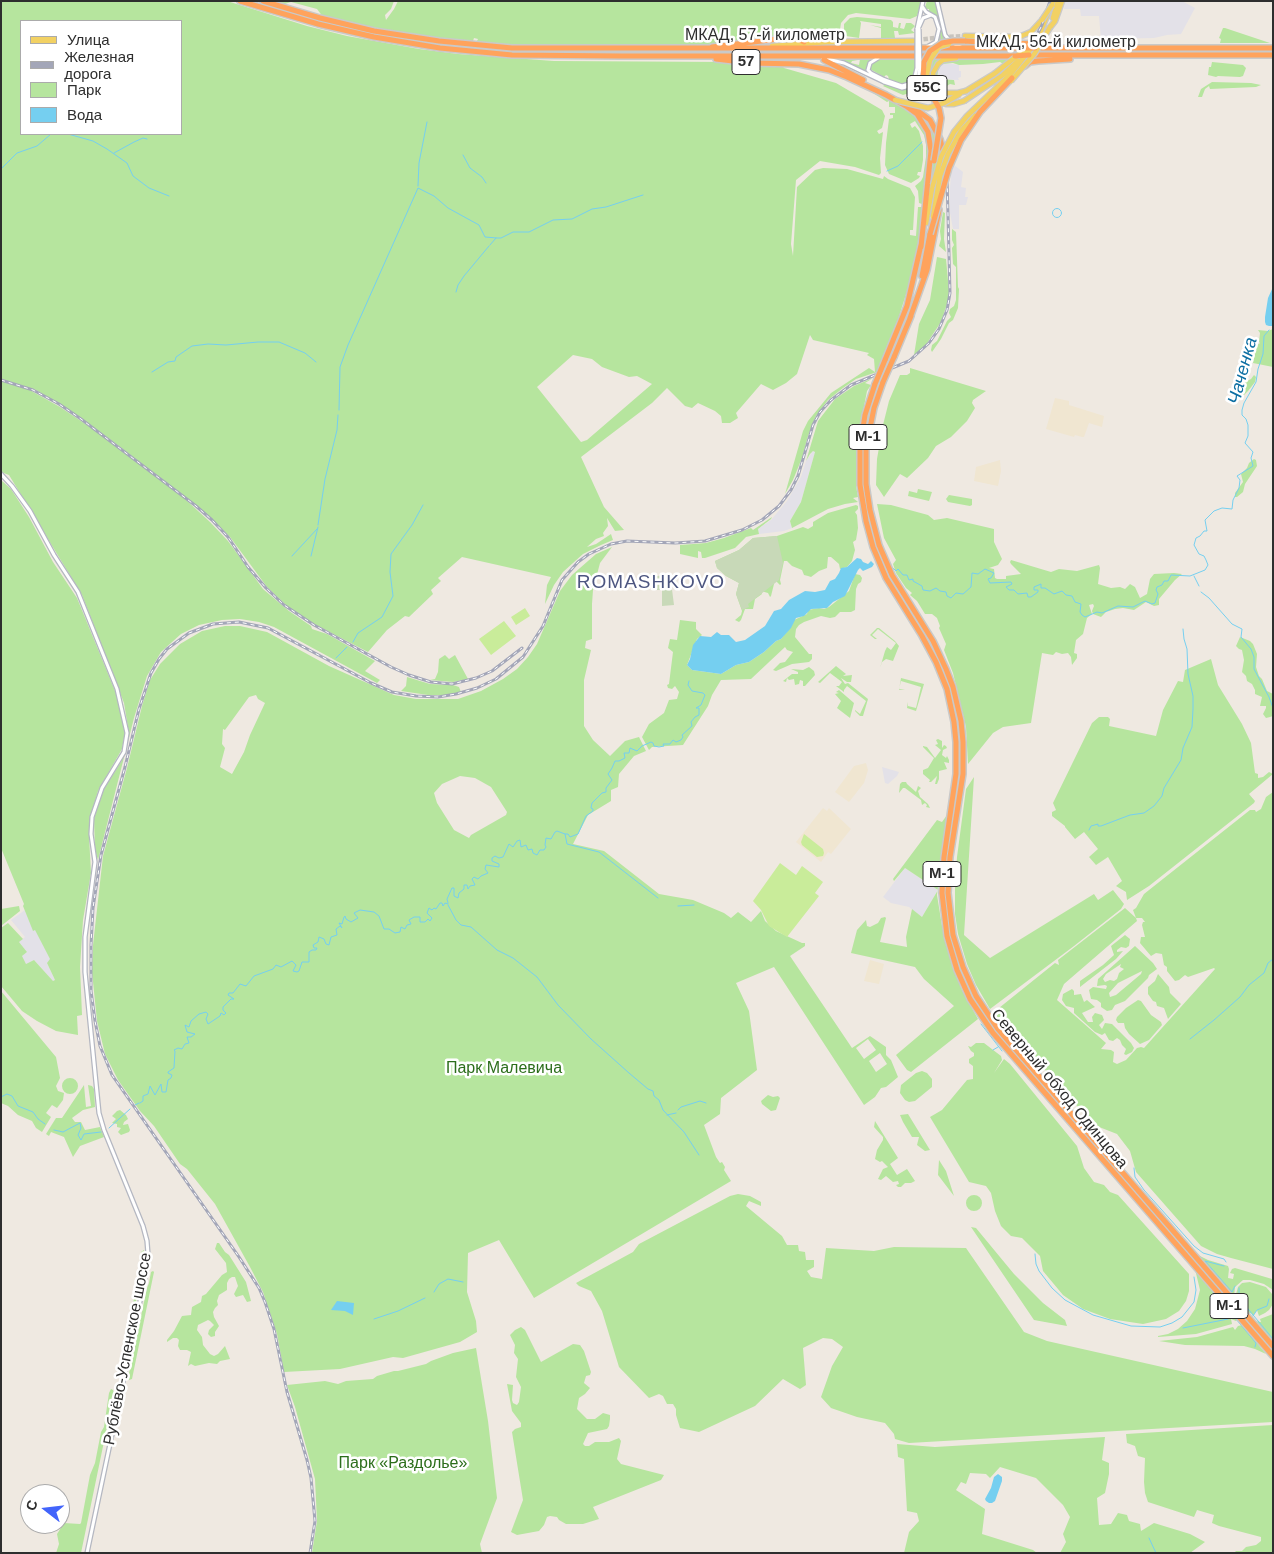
<!DOCTYPE html>
<html>
<head>
<meta charset="utf-8">
<style>
  body { margin:0 }
  #map { position:relative; width:1274px; height:1554px; overflow:hidden; background:#efe9e1; font-family:Arial,sans-serif }
  canvas { display:block }
  .frame { position:absolute; inset:0; border:2px solid #2e2e2e; pointer-events:none }
  .legend { position:absolute; left:20px; top:20px; width:162px; height:115px; box-sizing:border-box; background:#fff; border:1px solid #ababab; margin:0; padding:6px 9px; list-style:none; font-size:15px; color:#2e2e2e }
  .legend li { display:flex; align-items:center; gap:10px; height:25px }
  .legend b { width:25px; border:1px solid #ababab }
  .north { position:absolute; left:20px; top:1484px; width:50px; height:50px; box-sizing:border-box; background:#fff; border:1px solid #ababab; border-radius:50%; rotate:286deg; font-size:14px; font-weight:700; line-height:20px; text-align:center; color:#2e2e2e }
  .north::after { content:''; display:block; margin:auto; width:18px; height:22px; background:#4264fb; clip-path:polygon(50% 0,100% 100%,50% 72%,0 100%) }
</style>
</head>
<body>
<div id="map">
<canvas width="1274" height="1554"></canvas>
<div class="frame"></div>
<ul class="legend">
<li><b style="height:6px;background:#f2d163"></b>Улица</li>
<li><b style="height:6px;background:#a3a6b8"></b>Железная дорога</li>
<li><b style="height:14px;background:#b6e59e"></b>Парк</li>
<li><b style="height:14px;background:#75cff0"></b>Вода</li>
</ul>
<div class="north">С</div>
</div>
<script>
const c = document.querySelector('canvas').getContext('2d');
c.lineJoin = 'round';
function fill(path, color) {
  c.fillStyle = color;
  c.fill(path, 'evenodd');
}
function poly(rows) {
  const path = new Path2D();
  for (const r of rows) {
    if (r.length === 3) {
      path.moveTo(r[0] + r[2], r[1]);
      path.arc(r[0], r[1], r[2], 0, 2 * Math.PI);
      continue;
    }
    path.moveTo(r[0], r[1]);
    for (let i = 2; i < r.length; i += 2) path.lineTo(r[i], r[i + 1]);
  }
  return path;
}
function strokePath(path, color, width, dash) {
  c.strokeStyle = color;
  c.lineWidth = width;
  c.lineCap = dash ? 'butt' : 'round';
  c.setLineDash(dash || []);
  c.stroke(path);
}
function label(font, color, halo, rows, align = 'center') {
  c.font = font + ' Arial,sans-serif';
  c.lineWidth = 5;
  c.setLineDash([]);
  c.textBaseline = 'middle';
  c.strokeStyle = halo;
  c.fillStyle = color;
  for (const [text, x, y, turn = 0] of rows) {
    c.save();
    c.translate(x, y);
    c.rotate((+turn || 0) * Math.PI / 180);
    c.textAlign = isNaN(turn) ? turn : align;
    if (halo) c.strokeText(text, 0, 0);
    c.fillText(text, 0, 0);
    c.restore();
  }
}
fill(poly([
  [1065,1,1182,1,1195,8,1181,34,1167,35,1154,38,1101,39,1099,16,1081,16,1080,9,1064,9],
  [944,63,959,65,959,71,961,71,961,77,958,78,959,80,937,79,937,70],
  [954,165,963,172,961,187,966,188,965,197,968,197,966,205,959,205,959,229,953,229,950,213,950,187,951,175],
  [813,451,815,452,801,502,790,521,792,528,784,531,759,534,758,529,771,520,787,501,801,477,806,461],
  [882,767,899,772,897,776,888,784,885,783],
  [905,868,938,890,922,917,909,907,891,903,883,897],
  [25,910,33,930,35,929,51,960,47,963,55,980,53,981,34,960,26,964,21,956,27,952,19,942,25,937,11,920]
]), '#e3e1e8');
fill(poly([
  [1055,398,1069,401,1069,405,1104,416,1102,427,1089,423,1084,437,1082,437,1075,435,1074,437,1046,429],
  [1000,460,1001,471,998,486,974,481,976,467],
  [866,763,868,770,864,783,849,802,835,792,854,766],
  [823,808,827,811,829,808,851,829,831,854,828,852,821,862,796,842],
  [870,960,884,964,879,984,864,981]
]), '#f0e6d1');
fill(poly([
  [1,1,227,1,307,26,347,36,419,49,458,54,554,61,725,62,782,66,784,68,836,83,882,110,885,116,882,128,877,131,879,134,883,132,880,158,881,173,879,175,855,167,820,161,796,180,791,244,793,256,797,187,815,170,823,168,847,169,883,179,884,176,888,179,910,188,915,197,913,230,910,230,910,235,916,236,918,207,922,207,922,204,919,203,918,191,915,186,921,181,923,177,926,157,926,144,924,135,915,121,910,124,912,128,915,126,919,131,923,146,923,160,921,172,918,172,917,175,920,176,919,178,911,183,889,174,885,165,886,143,889,119,893,118,893,115,890,115,890,113,895,113,895,107,889,107,889,101,887,102,859,84,925,117,932,126,935,122,942,136,925,234,896,326,877,372,856,379,843,388,828,400,816,416,808,436,802,458,793,480,785,494,803,431,808,421,831,393,869,368,875,372,874,359,867,355,869,353,813,340,810,335,797,374,786,383,773,390,761,384,736,413,738,418,730,423,722,423,721,416,715,411,698,403,692,408,685,406,667,388,652,403,581,457,604,507,624,530,615,531,607,518,608,526,603,533,604,536,596,539,587,547,596,544,611,534,613,540,601,545,583,554,563,572,554,585,545,604,547,585,551,577,462,557,438,578,441,581,431,590,433,594,409,617,405,616,387,630,368,652,314,624,287,606,267,587,230,537,213,520,196,505,107,437,69,410,36,390,1,379],
  [21,21,181,21,181,134,21,134],
  [573,355,592,359,602,367,629,377,637,376,652,384,587,440,581,442,537,387],
  [272,1,394,1,391,9,385,15,386,20,394,9,398,1,922,1,917,16,910,19,856,13,848,15,841,23,838,43,825,47,813,47,800,38,693,45,536,46,476,43,478,39,474,38,473,41,435,38,348,23,323,17,317,9,291,2,282,5],
  [927,1,936,1,942,28,947,41,935,45,940,35,939,23,936,16,929,13,929,9,926,9,925,7],
  [857,17,891,20,893,22,893,27,898,28,899,23,901,23,900,28,904,29,906,23,911,23,915,26,911,30,915,33,899,35,898,31,894,31,895,38,881,38,881,28,870,25,881,27,881,24,860,21,861,23,859,38,846,36,844,33,844,24,850,18],
  [1223,28,1225,28,1270,43,1220,43,1221,39,1219,38],
  [1019,58,1015,65,1005,65,1000,62,983,64,959,65,953,63,942,64,938,70,937,79,954,80,955,85,950,84,940,90,937,88,935,77,931,76,927,80,929,88,920,101,906,94,903,95,883,86,887,83,889,79,888,76,886,75,884,77,870,69,873,62,879,59],
  [837,59,856,59,858,60,852,61,851,63,859,65,860,59,873,59,868,65,869,73],
  [1212,62,1243,65,1246,68,1243,76,1240,77,1218,76,1216,77,1208,75,1209,67,1211,67],
  [1212,82,1251,83,1261,85,1256,87,1210,89,1209,86,1205,89,1202,97,1198,97,1201,89],
  [943,212,945,213,944,239,946,252,939,246,941,239,940,231],
  [952,229,956,232,958,287,959,289,958,308,953,320,949,323,941,339,932,352,931,350,932,345,937,341,947,321,951,317,949,313,950,309,954,306,956,300,956,267,953,264,952,248,954,245,952,240],
  [937,257,946,259,949,291,948,301,941,322,933,334,926,345,914,355,919,324,930,300],
  [1273,329,1273,367,1253,363,1256,346,1260,343,1259,342,1260,333,1258,330,1268,331],
  [910,368,986,391,973,400,972,403,975,408,967,421,951,437,936,446,928,458,907,478,900,474,884,497,876,485,877,459,883,425,889,401,900,375,907,375,910,373],
  [1254,375,1256,377,1255,382,1248,391,1240,399,1238,397,1239,388,1243,383,1251,379],
  [873,378,865,383,871,385,867,391,858,437,856,486,858,497,853,498,858,502,845,504,828,509,792,528,790,521,801,502,815,452,813,451,810,454,806,461,818,421,835,399,854,386],
  [1,381,28,389,60,407,90,427,184,498,210,522,228,541,263,589,289,611,311,626,312,629,327,634,375,661,365,671,380,680,377,683,274,627,259,622,240,619,222,620,199,625,181,634,161,652,147,676,134,718,98,860,95,850,94,819,102,792,121,762,126,751,129,734,124,703,82,595,9,475,1,472],
  [1254,459,1256,460,1257,466,1245,484,1243,492,1237,497,1235,497,1235,493,1243,482,1241,474,1247,468,1249,463],
  [1,480,11,489,29,517,53,562,77,598,118,698,125,733,122,749,98,791,90,819,89,836,91,873,83,920,80,967,82,1015,77,1016,78,1035,56,1031,37,1021,22,1011,1,986,1,928,8,923,23,939,19,942,27,952,22,956,26,964,34,960,53,981,55,980,47,963,50,959,35,930,33,931,23,906,24,904,1,848],
  [918,489,932,492,929,501,908,496,909,491,917,493],
  [949,495,972,499,972,505,970,506,948,502,946,499],
  [877,504,891,505,928,515,934,520,947,518,994,529,994,542,1002,559,998,565,989,568,994,569,995,578,997,579,1006,579,1006,576,1021,574,1011,564,1010,562,1011,560,1051,572,1059,569,1077,571,1099,565,1100,568,1098,584,1111,588,1120,587,1125,589,1130,584,1135,587,1140,598,1147,594,1150,579,1154,574,1174,573,1182,574,1175,580,1159,599,1159,605,1154,606,1146,602,1134,610,1123,608,1115,609,1106,612,1101,617,1093,614,1092,611,1094,606,1093,604,1089,605,1092,614,1087,618,1083,634,1076,640,1074,653,1077,654,1077,658,1072,665,1071,657,1068,653,1062,654,1056,652,1053,655,1042,653,1031,723,1003,727,993,733,968,764,966,727,953,673,944,650,946,644,939,628,940,626,937,618,932,614,925,614,917,601,910,595,912,593,906,588,896,573,893,564,896,560,884,538],
  [856,505,858,506,858,509,855,512,857,515,858,528,856,540,853,542,855,550,852,561,847,567,840,569,839,564,831,557,828,557,827,568,819,571,811,577,808,576,804,575,802,570,792,566,787,561,784,561,780,580,781,584,780,585,775,580,771,596,770,597,768,593,761,591,762,594,755,599,753,609,745,609,741,620,739,622,735,620,741,615,742,611,736,594,739,583,726,576,717,568,715,561,739,550,753,538,777,536,803,527,808,529,813,526,813,522,828,513],
  [772,517,771,519,758,529,759,534,746,537,735,548,705,558,702,558,701,552,698,551,698,558,680,554,680,545,706,543,724,538,751,528,753,530],
  [612,547,600,563,593,590,592,604,592,639,586,641,585,648,591,650,584,680,584,726,593,740,610,756,625,741,639,737,646,751,634,756,619,774,618,787,611,790,611,801,588,815,573,844,604,851,659,894,693,900,724,913,731,918,738,912,751,922,761,911,765,921,776,931,802,943,805,943,805,946,790,956,852,1048,870,1036,886,1047,886,1055,891,1060,898,1077,886,1087,881,1088,875,1097,864,1105,774,967,736,983,749,1011,757,1070,721,1098,720,1114,704,1125,716,1157,720,1163,722,1162,725,1167,724,1170,731,1181,534,1298,499,1240,468,1253,467,1292,476,1321,477,1332,460,1342,403,1358,393,1357,340,1369,284,1372,277,1334,263,1292,250,1267,215,1204,187,1169,180,1164,154,1126,140,1111,118,1080,105,1054,97,1021,92,972,93,945,103,856,127,768,142,706,150,680,160,664,180,644,202,631,225,626,240,626,267,632,329,666,394,695,416,699,458,699,481,691,503,679,517,669,528,657,537,644,560,591,572,575,596,554],
  [256,695,258,699,265,703,250,735,244,752,232,774,220,767,225,748,222,744,223,729,225,730,249,697],
  [460,776,475,778,491,787,507,812,506,815,471,835,469,838,454,830,437,803,434,793,442,784],
  [868,1039,876,1050,864,1059,856,1048],
  [880,1053,887,1064,876,1072,869,1061],
  [855,574,860,575,862,578,861,582,858,584,856,589,855,610,851,612,840,612,835,617,830,618,821,616,804,622,799,625,796,629,795,637,809,654,812,654,812,659,809,662,792,664,776,671,773,670,780,663,785,662,793,652,787,650,785,647,751,679,721,680,712,695,708,706,683,745,652,747,649,750,642,737,649,724,664,713,669,700,677,699,679,692,675,686,672,689,668,688,667,685,669,684,673,652,668,648,670,639,677,640,680,620,696,622,696,629,702,635,697,639,687,665,692,670,721,674,736,665,749,662,764,652,776,641,781,639,792,625,794,620,807,614,808,610,819,608,824,609,829,607,849,591],
  [877,628,879,628,895,641,899,646,893,661,886,659,882,662,880,668,885,651,887,647,891,650,896,643,878,629,872,635,877,639,875,639,870,635],
  [1240,637,1250,641,1253,644,1257,654,1256,667,1259,676,1262,679,1267,691,1273,694,1273,716,1270,717,1266,718,1263,714,1266,708,1266,706,1260,706,1262,697,1255,694,1255,690,1252,684,1247,681,1246,676,1242,672,1244,660,1242,650,1239,649,1236,646],
  [445,655,449,659,455,655,468,679,453,682,430,680,435,679,438,672,439,659],
  [1211,659,1218,685,1242,724,1251,743,1255,773,1258,774,1258,778,1263,777,1269,772,1273,774,1249,794,1255,801,1254,803,1149,886,1127,900,1126,892,1116,886,1122,881,1108,857,1096,865,1089,857,1098,849,1084,832,1075,839,1065,827,1065,826,1052,816,1052,812,1056,810,1053,803,1092,723,1099,717,1108,717,1110,719,1109,726,1156,736,1163,710,1178,681,1183,682,1185,670],
  [836,666,846,674,843,676,852,675,851,682,847,682,841,678,845,684,848,683,868,699,863,716,860,716,855,711,855,710,860,714,866,701,847,686,844,690,844,692,836,686,839,686,842,682,830,673,820,683,818,682],
  [809,667,814,671,815,675,805,686,803,686,803,681,800,680,799,684,795,685,794,679,789,680,787,678,786,682,783,681,792,674,798,674,798,672,791,669,803,670],
  [407,677,430,684,453,685,459,687,461,692,445,695,428,695,401,691,406,686],
  [901,678,924,684,916,711,907,708,908,702,908,706,916,708,921,687,901,681,899,689,905,690,899,690],
  [839,690,854,703,850,718,837,708,841,701,835,694,839,693,836,692],
  [938,739,942,741,942,748,944,745,946,746,947,748,943,750,942,755,946,758,947,756,949,760,949,763,944,762,947,769,939,771,939,779,937,784,935,784,937,776,931,782,929,782,930,780,923,774,923,770,928,768,934,758,923,747,923,746,927,747,935,758,941,750,935,745,938,744,936,740],
  [974,777,964,935,990,958,1094,894,1098,900,1113,890,1124,904,1121,909,1074,946,990,1009,976,985,967,964,958,934,955,914,955,889,957,857,966,789],
  [902,782,906,782,907,784,916,792,918,786,921,788,918,791,920,797,928,804,930,808,926,807,927,805,925,803,922,805,921,800,905,788,903,788,899,793,900,784],
  [1273,792,1273,1269,1231,1258,1217,1254,1201,1246,1136,1172,1130,1151,1117,1134,1094,1125,1002,1021,996,1017,994,1012,1055,963,1059,965,1058,960,1125,908,1136,918,1137,921,1064,984,1057,1000,1106,1043,1101,1049,1111,1050,1114,1052,1113,1062,1117,1064,1126,1060,1137,1048,1141,1047,1144,1048,1215,969,1214,968,1188,977,1185,975,1179,980,1175,981,1167,971,1167,967,1164,965,1162,954,1156,953,1151,956,1140,943,1141,937,1145,937,1142,925,1143,922,1145,922,1142,918,1136,918,1133,910,1136,908,1144,894,1250,810,1255,810,1256,812,1261,809,1266,797],
  [947,815,939,871,936,871,935,877,939,878,937,895,942,926,954,971,963,992,978,1019,911,1072,907,1070,896,1055,954,1006,924,979,915,967,851,953,857,930,866,920,867,926,870,927,878,923,881,918,885,917,886,918,880,942,907,947,906,937,912,909,922,917,938,890,905,868,894,881,893,879,937,820,942,822],
  [19,906,20,911,1,926,1,909],
  [1125,935,1130,939,1129,946,1126,948,1121,947,1117,950,1117,952,1123,951,1116,959,1080,987,1080,981,1103,965,1114,955,1111,946],
  [1135,946,1153,963,1157,969,1149,975,1148,978,1125,1001,1115,1005,1112,1010,1107,1011,1101,1007,1101,1003,1097,1000,1091,999,1089,990,1093,987,1106,989,1107,986,1105,985,1097,986,1098,979],
  [1121,964,1120,967,1124,969,1119,973,1117,979,1114,981,1110,980,1105,982,1103,979,1106,974],
  [1142,971,1141,974,1116,995,1110,997,1109,993,1118,983],
  [1158,974,1169,987,1170,993,1181,1004,1168,1019,1164,1008,1157,1006,1156,1002,1153,1001,1148,994,1148,987,1155,981],
  [1072,989,1074,991,1074,995,1081,994,1084,1002,1087,1000,1095,1007,1082,1013,1088,1022,1093,1022,1092,1017,1095,1013,1102,1015,1104,1020,1099,1025,1102,1029,1105,1023,1112,1024,1131,1043,1134,1048,1132,1052,1126,1055,1124,1054,1126,1049,1122,1045,1120,1040,1117,1038,1113,1041,1109,1040,1105,1033,1102,1035,1095,1032,1074,1013,1074,1008,1066,1006,1062,1000,1063,994],
  [1,991,56,1057,60,1078,56,1086,58,1091,64,1093,63,1100,57,1108,52,1105,46,1113,51,1117,42,1132,36,1128,32,1121,18,1115,8,1106,1,1103],
  [1138,1000,1141,1001,1151,1015,1161,1022,1162,1025,1149,1040,1140,1044,1129,1034,1125,1028,1124,1023,1118,1023,1116,1020,1117,1017,1126,1008],
  [976,1043,984,1043,1001,1056,1002,1060,994,1073,1004,1059,1010,1064,1077,1146,1084,1168,1094,1182,1104,1185,1110,1192,1118,1195,1189,1274,1189,1291,1186,1301,1179,1311,1166,1319,1143,1324,1110,1319,1083,1309,1063,1295,1043,1271,1040,1256,1022,1238,1011,1236,1001,1226,995,1211,991,1193,986,1186,969,1182,930,1117,942,1110,967,1080,973,1079,973,1066,969,1063,969,1059,974,1056,974,1053,971,1051,968,1046,971,1047],
  [922,1071,927,1073,932,1079,932,1087,915,1101,909,1102,905,1100,900,1093,901,1085,916,1073],
  [70,1086,8],
  [84,1085,86,1107,91,1106,88,1085,92,1086,94,1089,95,1107,83,1110,72,1118,75,1122,81,1122,85,1130,100,1127,104,1137,80,1146,73,1157,64,1137,51,1132,49,1136,46,1134,56,1118,62,1118],
  [768,1095,773,1097,778,1096,780,1098,776,1110,771,1111,762,1104,761,1101],
  [120,1110,126,1115,128,1119,124,1122,123,1125,128,1124,130,1130,129,1132,121,1135,118,1132,121,1128,117,1127,117,1124,112,1123,116,1119,112,1116,117,1111],
  [908,1114,930,1150,925,1151,917,1145,919,1137,912,1137,903,1122,900,1115],
  [875,1121,898,1158,890,1164,897,1175,907,1169,915,1181,911,1183,905,1183,901,1187,898,1187,896,1185,899,1184,898,1181,893,1182,886,1176,881,1180,878,1179,883,1169,888,1167,882,1161,880,1162,875,1159,877,1150,883,1140,883,1137,874,1127],
  [939,1160,946,1171,954,1196,938,1175],
  [738,1194,750,1196,761,1202,761,1206,749,1201,746,1206,782,1236,787,1245,798,1245,799,1251,805,1252,806,1260,814,1260,814,1267,807,1271,811,1277,822,1279,826,1248,874,1251,894,1247,966,1248,1024,1332,1047,1341,1273,1392,1273,1422,909,1443,895,1439,894,1434,885,1423,857,1417,831,1408,821,1397,832,1366,843,1347,832,1339,823,1338,803,1348,806,1385,800,1389,783,1379,755,1406,699,1432,680,1428,676,1415,676,1409,673,1404,667,1404,663,1396,659,1394,649,1398,619,1367,602,1311,591,1291,579,1286,576,1283,633,1252,639,1244,730,1196],
  [974,1203,8],
  [971,1227,976,1228,1014,1274,1043,1303,1065,1320,1067,1326,1034,1320],
  [217,1243,219,1243,225,1252,229,1255,246,1282,251,1301,247,1302,243,1295,236,1297,234,1294,238,1286,235,1277,232,1277,229,1279,227,1283,227,1290,219,1295,217,1301,218,1305,215,1308,213,1312,214,1317,219,1326,215,1332,215,1336,211,1337,208,1334,209,1330,214,1325,210,1321,208,1320,198,1325,197,1330,202,1337,203,1345,210,1354,214,1356,218,1354,225,1346,230,1359,220,1361,217,1364,209,1363,195,1366,191,1364,188,1366,191,1352,187,1350,180,1350,178,1346,179,1340,177,1338,173,1338,167,1342,167,1340,174,1331,182,1316,191,1315,192,1307,201,1302,202,1296,206,1294,222,1275,227,1272,226,1263,215,1249],
  [144,1250,145,1258,141,1277,127,1345,119,1375,140,1268,141,1252],
  [1198,1255,1208,1260,1228,1266,1229,1269,1228,1278,1233,1279,1234,1274,1230,1273,1232,1269,1235,1268,1272,1279,1273,1290,1264,1284,1250,1280,1243,1280,1235,1287,1234,1297],
  [1195,1269,1237,1320,1236,1321,1231,1319,1232,1324,1196,1334,1158,1337,1158,1336,1168,1334,1178,1329,1187,1321,1195,1309,1200,1290],
  [153,1271,154,1272,132,1379,129,1380,128,1378,147,1288,149,1283,151,1272],
  [1250,1282,1266,1287,1272,1294,1273,1304,1269,1310,1265,1313,1259,1316,1257,1310,1253,1316,1251,1313,1249,1314,1238,1300,1236,1294,1238,1287,1242,1283],
  [1273,1314,1273,1341,1255,1321,1261,1322,1260,1319],
  [1242,1325,1266,1354,1255,1349,1244,1346,1185,1345,1159,1341,1197,1337,1233,1327,1235,1330,1238,1326],
  [521,1327,525,1330,541,1362,573,1344,580,1345,584,1351,591,1372,590,1375,586,1376,584,1383,590,1388,585,1394,579,1398,577,1409,587,1419,595,1419,603,1413,610,1415,610,1419,609,1426,607,1429,588,1433,583,1444,585,1446,589,1446,595,1442,609,1442,619,1438,621,1441,617,1459,621,1464,664,1475,661,1480,593,1507,599,1519,583,1524,566,1524,559,1520,557,1517,550,1516,547,1517,544,1525,539,1531,517,1535,511,1532,523,1500,512,1432,515,1429,521,1427,521,1423,512,1411,507,1384,513,1385,512,1400,513,1403,517,1405,519,1402,521,1387,516,1377,518,1359,514,1353,515,1345,510,1335,515,1330],
  [476,1348,488,1421,497,1498,480,1544,482,1553,312,1553,317,1521,315,1479,295,1407,287,1385,325,1381,338,1384,346,1381,373,1379,377,1376,394,1371,398,1371,426,1364,431,1361,453,1353],
  [111,1389,113,1390,114,1393,81,1553,56,1553,59,1544,57,1534,64,1523,80,1524,81,1523,90,1475,95,1463,101,1432,104,1427,109,1393],
  [1273,1425,1273,1553,1234,1553,1236,1551,1242,1551,1246,1547,1256,1545,1261,1541,1261,1537,1219,1526,1212,1523,1214,1515,1197,1510,1194,1517,1148,1502,1145,1493,1144,1482,1145,1458,1138,1456,1135,1446,1127,1443,1126,1434],
  [1105,1437,1102,1460,1109,1463,1109,1474,1105,1493,1097,1498,1099,1525,1111,1524,1118,1513,1127,1515,1129,1521,1140,1524,1141,1531,1154,1523,1190,1534,1205,1542,1190,1553,1060,1553,1066,1542,1063,1534,1070,1517,1063,1505,1036,1478,1000,1467,990,1478,986,1474,970,1473,966,1484,961,1482,956,1490,985,1509,982,1534,1033,1550,1037,1553,904,1553,909,1532,919,1521,917,1513,907,1511,904,1459,898,1457,897,1444,935,1447]
]), '#b6e59e');
fill(poly([
  [777,536,783,563,779,580,748,604,749,607,742,610,736,594,739,583,726,576,717,568,715,561,739,550,753,538],
  [670,574,674,605,662,606,662,590,653,590,651,577]
]), '#c8d9b8');
fill(poly([
  [525,608,530,616,516,625,511,617],
  [504,621,516,636,491,655,479,639],
  [804,834,823,849,824,853,823,856,817,857,802,845,801,842],
  [780,863,796,875,802,866,823,882,815,893,819,896,787,937,769,926,761,910,753,901]
]), '#c9ec9a');
fill(poly([
  [1273,287,1273,326,1269,326,1266,325,1265,322,1265,317,1268,298],
  [857,558,861,559,863,562,868,564,871,561,874,564,872,567,863,571,860,568,858,570,845,596,833,602,827,608,811,609,804,616,796,618,791,628,781,639,776,641,764,652,749,662,736,665,721,674,692,670,687,665,690,659,693,645,700,636,711,637,717,632,721,635,729,635,736,642,745,640,765,626,774,611,781,609,789,600,805,591,815,592,825,590,830,581,835,579,839,573,841,568,847,567],
  [337,1301,354,1303,353,1315,345,1311,331,1310],
  [998,1474,1002,1477,1002,1481,995,1501,992,1503,989,1503,986,1501,985,1499,991,1488,994,1477]
]), '#75cff0');
strokePath(poly([
  [68,134,93,141,107,149,127,163,133,176,149,188,169,196],
  [114,153,134,142,143,138,147,139],
  [463,155,470,168,482,177,486,183],
  [1,169,17,153,37,146,51,134,57,134],
  [887,171,898,166,922,142],
  [418,186,419,163,427,122],
  [1057,213,4.5],
  [490,245,496,238],
  [456,292,458,285,464,276,489,246],
  [152,372,168,362,175,361,176,357,192,346,208,344,226,345,258,342,279,342,305,353,316,362],
  [339,410,340,367,348,345,418,188,434,196,448,208,479,225,485,237,497,238,501,238,513,232,529,232,553,220,572,219,592,209,606,207,643,195],
  [318,525,325,479,337,430,338,415],
  [292,556,317,529],
  [311,556,318,527],
  [891,566,896,571,898,569,903,575,907,575,909,580,913,579,913,581,922,586,923,590,930,591,936,588,940,591,946,592,947,596,951,598,956,593,963,594,971,587,972,573,978,574,985,569,994,573,991,578,988,579,990,583,1011,582,1012,584,1006,587,1009,590,1014,590,1018,594,1027,593,1028,597,1031,597,1038,592,1038,590,1034,590,1034,587,1041,584,1041,588,1045,588,1054,594,1062,591,1066,595,1072,596,1075,602,1081,604,1080,612,1082,615,1085,617,1097,612,1102,613,1118,606,1133,607,1145,601,1152,604,1155,603,1158,594,1156,590,1157,587,1162,585,1164,581,1168,581,1171,575,1190,576,1205,570,1208,565,1206,560,1204,556,1199,554,1194,545,1196,538,1200,536,1204,531,1207,531,1205,520,1214,511,1222,508,1232,509,1233,500,1239,488,1240,480,1237,476,1253,466,1251,458,1253,452,1245,443,1248,436,1248,425,1246,419,1242,415,1242,410,1244,403,1256,382,1258,369,1263,354,1264,336,1269,330],
  [1194,576,1199,586],
  [1201,592,1209,598,1232,624,1242,629,1241,637,1251,649,1254,657,1254,669,1269,697,1273,708],
  [353,642,358,633,382,617,393,596,390,572,391,554,412,525,423,505],
  [336,658,347,647],
  [1089,830,1091,826,1098,824,1098,826,1101,826,1130,815,1144,813,1154,806,1162,796,1164,788,1181,760,1183,748,1192,727,1193,709,1193,696,1188,674,1187,649,1184,639,1183,629],
  [565,834,567,844,599,852,658,898],
  [448,903,447,899,452,888,454,888,454,896,458,898,459,893,464,889,464,885,467,885,468,889,470,886,475,885,472,879,474,877,478,879,481,876,488,873,485,869,486,865,499,867,499,864,492,861,492,858,495,856,499,858,503,857,509,844,513,847,517,841,520,840,521,847,526,845,528,850,532,849,533,853,537,855,540,850,544,850,546,847,545,845,546,838,551,839,555,832,557,831,565,834,568,834,570,837,578,834,586,816,593,811,593,809,591,808,592,803,602,793,606,792,606,788,612,780,608,774,612,768,615,761,619,761,625,758,624,753,629,753,630,748,637,751,642,746,651,742,653,743,654,746,659,747,664,746,663,744,670,744,673,740,676,742,681,740,683,737,682,735,692,726,691,722,695,717,699,715,699,708,696,708,701,705,705,695,703,693,692,691,688,685,689,681],
  [448,905,456,920,461,925,471,927,497,950,513,958,537,977,558,1005,591,1039,629,1073,648,1089,653,1091,654,1096,659,1100,663,1110,684,1132,699,1155],
  [678,906,694,905],
  [981,1024,1002,1051],
  [1190,1039,1214,1020,1240,997,1249,985,1264,973,1268,963,1273,959],
  [993,1050,998,1047],
  [1,1097,7,1094,12,1096,18,1106,33,1112,38,1119,45,1124],
  [140,1103,143,1101,143,1096,148,1094,150,1086,155,1095,161,1084,162,1092,166,1092,168,1080,171,1078,172,1075,168,1073,168,1072,174,1068,175,1051,174,1050,178,1048,182,1049,185,1044,189,1043,187,1037,191,1037,195,1034,187,1032,185,1025,189,1027,191,1021,199,1014,206,1012,208,1014,206,1019,208,1024,220,1016,221,1013,224,1015,226,1013,223,1010,223,1007,231,999,234,999,228,995,229,993,233,993,240,984,246,986,254,976,273,969,276,965,281,967,292,961,296,965,293,971,297,972,299,971,302,962,309,962,309,952,312,950,316,950,317,948,314,948,313,945,318,942,319,937,324,939,326,944,329,945,331,937,337,935,336,929,340,926,342,928,339,923,342,924,344,917,345,916,346,919,351,922,358,918,354,913,360,910,374,912,379,916,384,929,389,929,395,933,400,932,401,927,405,929,407,925,411,924,409,920,414,917,420,917,420,922,425,922,428,919,430,921,432,918,427,913,429,908,432,910,434,908,436,909,440,903,442,903,443,906,445,903,448,904],
  [135,1105,139,1103],
  [678,1110,681,1107,700,1101,706,1103],
  [667,1115,676,1113],
  [109,1128,130,1109],
  [54,1130,63,1132,80,1123,81,1128,78,1135,81,1140,84,1134,101,1132],
  [1134,1168,1135,1177,1144,1190,1194,1246,1203,1253,1224,1259,1226,1262],
  [1035,1254,1036,1264,1039,1271,1052,1288,1065,1300,1093,1315,1131,1326,1160,1327,1172,1323,1182,1317,1194,1302,1196,1290,1194,1277],
  [1224,1266,1205,1261,1232,1292,1235,1286],
  [1200,1276,1256,1343,1255,1347],
  [1239,1288,1239,1298,1273,1339],
  [434,1292,439,1284,448,1279,463,1282],
  [1253,1316,1257,1310,1267,1306,1269,1299],
  [374,1319,398,1311,425,1298],
  [1183,1328,1228,1319],
  [1149,1538,1156,1553]
]), '#75cff0', 1);
strokePath(poly([
  [917,40,942,37,965,36]
]), '#c8c4bd', 4.5, [4.5, 2]);
const secondary = poly([
  [937,1,945,35,952,43,961,47],
  [922,6,926,12,935,17,939,29,936,42,927,47],
  [919,27,923,18,931,15],
  [917,29,923,1],
  [823,58,844,63,884,82],
  [878,58,870,63,868,70,871,73,885,80],
  [1,474,12,486,30,511,54,555,78,592,117,689,127,733,124,752,102,788,92,817,91,834,95,862,85,937,85,972,99,1113,104,1130,143,1226,147,1241,148,1254,146,1273,87,1553]
]);
const primary = poly([
  [1053,18,1058,1],
  [965,36,1019,37,1031,32,1042,20],
  [1038,38,1053,1],
  [1036,41,1048,30,1055,21,1062,1],
  [772,46,827,42,913,41],
  [956,58,943,60,938,64,933,73,934,88,938,98,946,104,954,104,964,101],
  [966,91,994,74],
  [926,223,933,185]
]);
const highway = poly([
  [240,1,318,24,374,37,440,48,512,55,621,56,1015,56],
  [263,1,320,18,374,31,439,41,512,48,1021,48],
  [965,41,980,42],
  [1038,44,1059,45],
  [712,47,786,38,797,39,804,42],
  [1035,48,1273,48],
  [1031,55,1273,55],
  [716,59,750,63,799,64,829,70,847,77,886,95,906,106,917,114,928,132,931,151,921,247],
  [824,60,863,80],
  [1025,66,1030,62,1038,61,1070,59],
  [910,105,930,120,940,139,943,151,941,189],
  [922,276,930,234],
  [910,318,927,270,939,210],
  [894,357,911,316],
  [885,360,907,306,921,245],
  [883,382,874,408,866,448,866,484,870,510,879,545,892,575,933,641,946,669,953,687,961,721,963,742,963,774,950,857,948,893,953,935,963,967,976,996,998,1029,1273,1346],
  [875,384,865,415,860,448,860,485,866,521,873,547,886,578,922,636,936,662,947,689,954,722,956,742,956,774,944,857,942,893,947,936,957,970,970,999,993,1033,1273,1356]
]);
strokePath(secondary, '#b4b7c1', 5.5);
strokePath(primary, '#c9c9c9', 7);
strokePath(highway, '#c9c9c9', 8);
strokePath(secondary, '#fff', 3);
strokePath(primary, '#f2d163', 4.5);
strokePath(highway, '#ffa35c', 5);
const rail = poly([
  [1032,45,1042,25,1050,1],
  [1,380,33,390,59,404,81,419,196,506,212,520,228,537,248,567,266,588,284,605,314,625,391,667,409,675,431,682,452,684,476,678,492,671,522,648],
  [310,1553,315,1521,311,1478,307,1460,287,1392,274,1329,265,1302,259,1288,239,1257,112,1075,100,1046,95,1021,91,991,91,945,93,908,101,855,125,767,139,709,151,673,159,659,167,649,189,633,213,624,239,622,268,628,371,683,392,692,416,696,438,697,456,694,477,688,496,679,523,657,543,626,562,580,578,562,589,554,611,544,627,541,675,543,705,541,742,530,762,520,779,506,791,490,798,476,813,425,820,412,831,400,851,385,909,361,929,343,939,329,947,310,950,293,947,176,953,151,966,122,1003,84,1023,59]
]);
strokePath(rail, '#a3a6b8', 3);
strokePath(rail, '#fff', 1, [4]);
const secondaryBridge = poly([
  [885,80,902,86,909,84,914,80,917,68,917,29],
  [884,82,902,88,910,86,918,79,920,68,919,29]
]);
const primaryBridge = poly([
  [1042,20,1052,5],
  [949,44,939,47,930,60,927,74,929,83,934,89,943,93,958,93,966,91],
  [994,74,1036,41],
  [1011,81,1035,53,1050,27],
  [895,100,928,108,944,103,960,94],
  [964,101,1003,75,1018,61],
  [933,185,941,157,954,132,967,116,1009,76,1032,47],
  [933,217,940,176,948,154,961,131,975,116]
]);
const highwayBridge = poly([
  [980,42,1038,44],
  [1021,48,1035,48],
  [1015,56,1029,55],
  [934,161,941,118,939,108,923,79,924,62,930,51,942,43,953,41,965,41],
  [930,234,949,168,961,140,980,112,1012,78],
  [883,382,894,357],
  [875,384,885,360]
]);
strokePath(secondaryBridge, '#b4b7c1', 5.5, []);
strokePath(primaryBridge, '#c9c9c9', 7, []);
strokePath(highwayBridge, '#c9c9c9', 8, []);
strokePath(secondaryBridge, '#fff', 3);
strokePath(primaryBridge, '#f2d163', 4.5);
strokePath(highwayBridge, '#ffa35c', 5);
for (const [x, y, w] of [
  [746,62,28],
  [927,88,40],
  [868,437,38],
  [942,874,38],
  [1229,1306,38]
]) {
  const box = new Path2D();
  box.roundRect(x - w / 2, y - 12.5, w, 25, 4);
  c.fillStyle = '#fff';
  c.fill(box);
  strokePath(box, '#2e2e2e', 1);
}
label('bold 15px', '#2e2e2e', null, [
  ["57",746,62],
  ["55C",927,88],
  ["М-1",868,437],
  ["М-1",942,874],
  ["М-1",1229,1306]
]);
label('16px', '#2e2e2e', '#fff', [
  ["МКАД, 57-й километр",765,36],
  ["МКАД, 56-й километр",1056,43],
  ["Северный обход Одинцова",1059,1089,50],
  ["Рублёво-Успенское шоссе",128,1349,-79]
]);
label('16px', '#2c6e1b', '#fff', [
  ["Парк Малевича",504,1069],
  ["Парк «Раздолье»",403,1464]
]);
label('italic 18px', '#0d6fa3', '#fff', [
  ["Чаченка",1243,371,-75]
]);
c.letterSpacing = '1px';
label('19px', '#4d5680', '#fff', [
  ["ROMASHKOVO",651,583]
]);
c.letterSpacing = '0px';
</script>
</body>
</html>
